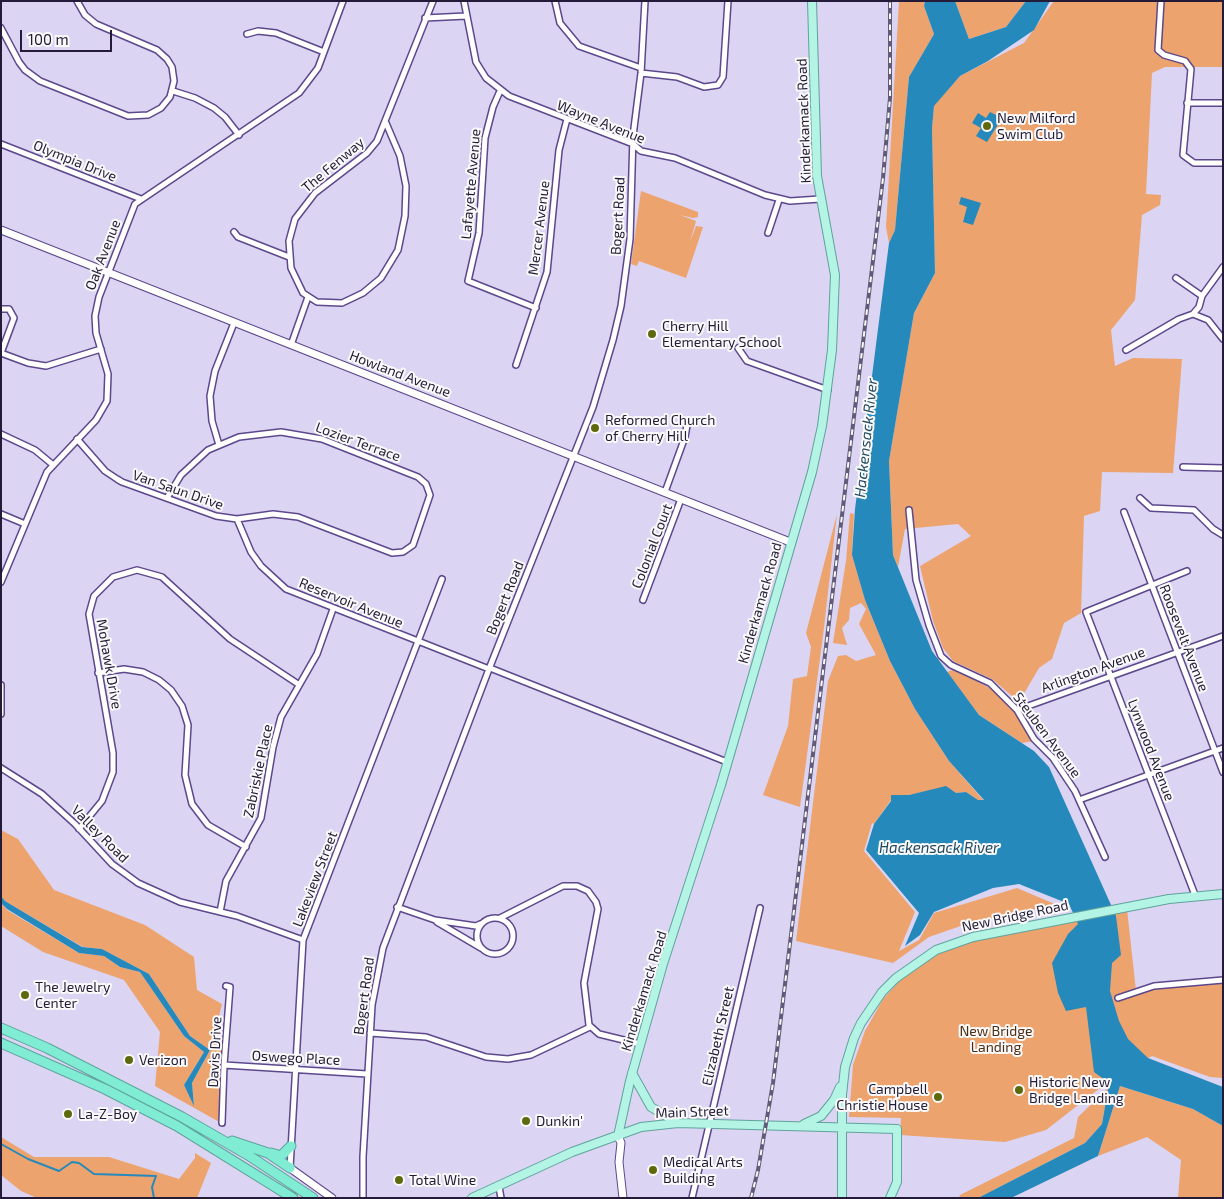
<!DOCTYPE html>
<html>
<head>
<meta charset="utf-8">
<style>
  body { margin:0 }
  #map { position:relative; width:1224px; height:1199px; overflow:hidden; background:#dbd4f3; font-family:"Exo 2",sans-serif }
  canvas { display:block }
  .frame { position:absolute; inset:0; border:2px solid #231b37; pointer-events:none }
  .scale { position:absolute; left:20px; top:30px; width:92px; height:22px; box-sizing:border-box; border:2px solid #231b37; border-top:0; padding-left:6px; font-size:15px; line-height:18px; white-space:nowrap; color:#231b37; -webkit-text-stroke:4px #fafafa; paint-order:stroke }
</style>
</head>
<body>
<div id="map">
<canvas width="1224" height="1199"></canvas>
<div class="frame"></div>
<div class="scale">100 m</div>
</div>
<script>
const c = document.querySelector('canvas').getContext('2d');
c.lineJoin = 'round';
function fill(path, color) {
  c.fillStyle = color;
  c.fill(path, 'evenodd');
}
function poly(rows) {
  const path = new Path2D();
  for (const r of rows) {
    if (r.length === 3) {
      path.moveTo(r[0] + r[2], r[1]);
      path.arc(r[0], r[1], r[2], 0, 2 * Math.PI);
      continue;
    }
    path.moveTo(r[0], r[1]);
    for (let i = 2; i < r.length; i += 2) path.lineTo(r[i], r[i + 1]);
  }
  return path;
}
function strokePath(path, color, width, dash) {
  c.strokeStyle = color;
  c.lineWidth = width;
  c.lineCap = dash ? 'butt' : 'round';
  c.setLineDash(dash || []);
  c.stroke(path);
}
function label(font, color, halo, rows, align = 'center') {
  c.font = font + ' "Exo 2",sans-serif';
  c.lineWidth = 4;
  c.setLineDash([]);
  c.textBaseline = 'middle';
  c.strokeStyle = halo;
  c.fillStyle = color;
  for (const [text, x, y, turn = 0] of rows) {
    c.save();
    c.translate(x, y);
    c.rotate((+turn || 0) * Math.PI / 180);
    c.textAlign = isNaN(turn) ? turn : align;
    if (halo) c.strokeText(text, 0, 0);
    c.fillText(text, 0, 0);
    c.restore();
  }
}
fill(poly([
  [899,1,925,1,924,6,934,34,909,77,895,230,889,243,886,227],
  [955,1,1026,1,1006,27,969,39],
  [1054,1,1223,1,1223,67,1165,67,1152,73,1146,194,1161,195,1160,205,1142,215,1135,300,1111,330,1115,366,1133,358,1182,359,1173,473,1102,472,1100,511,1084,516,1081,613,1064,623,1052,659,1039,668,1019,702,992,679,953,661,943,648,933,621,920,566,971,536,958,524,905,529,898,567,893,555,889,461,914,313,935,273,932,128,934,105,960,76,1024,43],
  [641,191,698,212,698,217,693,218,680,215,696,221,690,242,696,226,703,227,686,278,639,261,637,266,631,264],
  [850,513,854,514,852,555,865,600,890,661,915,709,949,761,984,801,978,800,966,792,956,793,946,787,909,795,891,795,891,800,874,824,872,823,864,851,915,912,899,951,919,940,934,913,1017,888,1057,905,975,921,929,937,893,963,796,941,828,681,838,656,846,655,856,661,876,655,859,624,866,609,861,603,850,608,849,620,842,628,847,645,833,643,846,561],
  [837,514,823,636,800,807,763,795,788,726,793,679,807,676,811,647,806,633],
  [955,669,997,692,1012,706,1033,741,1022,743,979,715,947,672],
  [1,830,18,839,54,890,145,925,194,957,197,990,222,1004,214,1036,227,1058,223,1124,155,1086,160,1032,124,980,43,952,1,926,1,903,7,910,79,953,104,956,120,967,140,972,184,1036,204,1052,184,1085,194,1104,192,1083,210,1050,190,1036,149,974,102,949,83,947,5,901,1,896],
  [1127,909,1136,991,1223,980,1223,1078,1210,1077,1152,1056,1113,1078,1046,1130,1005,1142,900,1135,901,1118,849,1117,853,1065,865,1031,883,999,906,974,939,953,974,939],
  [1120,1086,1193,1109,1223,1126,1223,1198,1178,1198,1181,1160,1147,1137,1098,1156],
  [1108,1088,1102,1124,1085,1143,978,1198,959,1198,960,1195,1074,1138,1078,1117],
  [1,1137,34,1157,109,1157,179,1179,195,1158,195,1153,211,1163,197,1198,37,1198,21,1191,1,1175]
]), '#eda36d');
fill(poly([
  [925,1,955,1,969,39,1006,27,1026,1,1050,1,1034,30,988,61,960,76,934,106,932,128,935,273,914,313,889,461,893,555,932,651,979,715,1034,751,1049,767,1116,916,1121,955,1112,963,1110,991,1119,1021,1128,1039,1148,1058,1223,1087,1223,1126,1193,1109,1120,1086,1098,1156,1011,1198,978,1198,1085,1143,1102,1124,1109,1083,1094,1072,1086,1007,1066,1011,1058,993,1052,963,1068,934,1078,924,1069,904,1019,884,993,888,934,912,920,935,905,946,919,913,866,850,874,824,891,801,891,795,909,795,946,786,956,793,966,792,978,800,984,800,949,761,915,709,890,661,865,600,852,555,855,509,889,243,895,230,909,77,934,34,924,6],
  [990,112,1002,118,987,142,976,136,981,128,972,123,978,113,986,118],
  [961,197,981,203,973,225,963,222,967,207,959,204],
  [1,896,5,901,82,947,102,949,149,974,190,1036,210,1050,192,1083,194,1106,184,1085,204,1052,184,1036,140,972,120,967,104,956,79,953,7,909,1,903]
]), '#2589bc');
strokePath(poly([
  [1,1144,28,1159,59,1171,72,1162,79,1163,94,1174,156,1176,152,1187,154,1198]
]), '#2589bc', 2);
const street = poly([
  [464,1,476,62,486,78,509,96,633,144,641,151,675,158,765,195,790,201,820,199],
  [555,1,560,23,579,46,641,68],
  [1161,1,1158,50,1164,55,1185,61,1191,69,1183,155,1194,163,1223,163],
  [425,18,466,16],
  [1,28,19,62,25,70,40,81,128,116,148,115,161,108,170,97,174,81,172,67,167,59,157,50,96,24,85,15,77,1],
  [247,34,258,31,276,33,324,52],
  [641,73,677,77,704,87,718,85,723,77,728,1],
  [173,91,195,98,214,108,225,117,239,135],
  [500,91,493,107,485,138,479,233,468,281,536,308],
  [1187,103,1223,103],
  [386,123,400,156,406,186,405,216,398,250,381,278,363,293,342,303,317,302,303,293,291,268,289,241,295,219,315,193,367,153,377,141,433,1],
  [1,144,141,199],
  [234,232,238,237,289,257],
  [768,233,779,200],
  [1176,278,1202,296],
  [1,309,9,309,14,318,1,353],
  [1193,314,1199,307,1202,296,1223,267],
  [291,345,308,297],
  [738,348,747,361,828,390],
  [1126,350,1179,319,1193,314,1208,320,1223,339],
  [1,353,28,363,46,366,101,349],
  [516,365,547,272,559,150,567,119],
  [1,434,35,450,52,464],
  [77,439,105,471,117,479,122,482,216,516,237,519,273,514,298,517,392,553,403,552,413,545,430,495,426,484,418,477,322,439,281,432,239,437,208,450,181,475,167,498],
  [219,445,212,421,210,396,215,371,234,323],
  [1183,467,1223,468],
  [665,492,685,437,687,425],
  [1140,498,1151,508,1194,510,1213,529,1223,535],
  [909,510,916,580,929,625,941,656,951,665,990,683,1017,710,1034,739,1053,758,1075,791,1105,857],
  [1124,512,1223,772],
  [1,514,25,524],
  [237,519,251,552,261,566,286,589,489,669],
  [1187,571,1086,612,1195,895],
  [1,582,47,472,96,420,107,401,108,374,96,333,95,316,99,297,135,204,299,93,318,68,343,1],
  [643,600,681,499],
  [490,668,727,762],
  [98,673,124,669,143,672,159,680,171,690,182,706,188,725,185,775,192,804,208,825,246,847],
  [1,685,1,714],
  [1017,710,1223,636],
  [1,768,42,794,75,824,112,864,138,883,180,902,237,916,303,940],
  [1079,800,1223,748],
  [79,829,102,801,113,772,113,753,89,614,94,596,113,577,137,570,162,577,230,639,298,684],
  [397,907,435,920,476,926,480,924],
  [220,912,226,881,261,818,273,747,281,717,317,654,333,609],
  [495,936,18],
  [500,918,563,886,577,886,588,891,596,902,598,909,584,983,589,1025,599,1034,640,1044],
  [437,922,481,948],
  [1118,998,1154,986,1223,980],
  [370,1033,426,1037,486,1057,508,1059,531,1055,590,1027],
  [224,1065,367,1074],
  [222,1123,224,1065,230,987,226,986],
  [290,1168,303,940,442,579],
  [499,1187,501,1198],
  [363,1198,363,1157,372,1005,383,948,489,669,593,407,613,340,621,306,630,239,633,136,641,73,645,1],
  [692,1198,760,908]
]);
const secondary = poly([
  [1,230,790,542],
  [618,1136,621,1143,619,1162,623,1198],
  [290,1168,332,1198]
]);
const primary = poly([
  [632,1073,651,1107,678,1123],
  [804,1124,821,1116,834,1100,840,1087],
  [618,1136,630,1081,663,964,721,785,812,472,822,426,832,350,835,275,817,176,812,1],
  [472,1198,572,1152,641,1127,678,1123,897,1129,897,1182,890,1198],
  [842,1198,842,1095,845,1067,854,1038,861,1023,882,992,896,978,936,950,973,937,1169,899,1223,894]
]);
const highway = poly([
  [1,1028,47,1048,182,1117,248,1155,313,1198],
  [1,1043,105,1089,177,1126,293,1198],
  [232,1141,268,1153,290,1168],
  [271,1153,281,1156,291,1146]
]);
strokePath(street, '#5d488b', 8);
strokePath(secondary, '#5d488b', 9);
strokePath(primary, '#5fa39c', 10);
strokePath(highway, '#5fa39c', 11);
strokePath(street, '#fff', 5);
strokePath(secondary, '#fff', 7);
strokePath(primary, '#b3f4e5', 8);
strokePath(highway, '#80ecd3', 9);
const rail = poly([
  [751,1198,758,1170,773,1083,883,178,890,98,890,1]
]);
strokePath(rail, '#625b78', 4);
strokePath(rail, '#fafafa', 2, [5.5]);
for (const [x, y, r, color] of [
  [987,126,5,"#5e680c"],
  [652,334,5,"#5e680c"],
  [595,428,5,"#5e680c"],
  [25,995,5,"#5e680c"],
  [129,1060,5,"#5e680c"],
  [1019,1090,5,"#5e680c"],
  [938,1097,5,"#5e680c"],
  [68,1114,5,"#5e680c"],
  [526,1121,5,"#5e680c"],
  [653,1170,5,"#5e680c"],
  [399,1180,5,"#5e680c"]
]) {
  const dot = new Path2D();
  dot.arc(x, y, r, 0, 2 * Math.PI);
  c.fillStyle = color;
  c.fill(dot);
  strokePath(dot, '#fafafa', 2);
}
label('14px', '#231b37', '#fafafa', [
  ["New Milford",997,118],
  ["Swim Club",997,134],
  ["Cherry Hill",662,326],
  ["Elementary School",662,342],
  ["Reformed Church",605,420],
  ["of Cherry Hill",605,436],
  ["The Jewelry",35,987],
  ["Center",35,1003],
  ["Verizon",139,1060],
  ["Historic New",1029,1082],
  ["Bridge Landing",1029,1098],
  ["Campbell",928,1089,"right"],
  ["Christie House",928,1105,"right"],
  ["La-Z-Boy",78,1114],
  ["Dunkin'",536,1121],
  ["Medical Arts",663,1162],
  ["Building",663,1178],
  ["Total Wine",409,1180]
], 'left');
label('14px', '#231b37', '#fafafa', [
  ["Kinderkamack Road",804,121,-92],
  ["Wayne Avenue",601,122,22],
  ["Olympia Drive",75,161,22],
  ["The Fenway",333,165,-40],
  ["Lafayette Avenue",471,184,-85],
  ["Bogert Road",618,216,-87],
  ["Mercer Avenue",539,228,-83],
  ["Oak Avenue",103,255,-69],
  ["Howland Avenue",400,374,21],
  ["Lozier Terrace",358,442,20],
  ["Van Saun Drive",178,490,19],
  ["Colonial Court",652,546,-69],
  ["Bogert Road",505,598,-68],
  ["Reservoir Avenue",351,603,22],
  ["Kinderkamack Road",760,603,-74],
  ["Roosevelt Avenue",1184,638,69],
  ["Mohawk Drive",109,664,80],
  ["Arlington Avenue",1093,670,-20],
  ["Steuben Avenue",1047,735,53],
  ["Lynwood Avenue",1151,750,69],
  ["Zabriskie Place",258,771,-78],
  ["Valley Road",100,834,45],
  ["Lakeview Street",315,879,-69],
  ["New Bridge Road",1015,916,-12],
  ["Kinderkamack Road",644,991,-73],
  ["Bogert Road",364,996,-82],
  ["Elizabeth Street",718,1036,-77],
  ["Davis Drive",215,1052,-87],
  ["Oswego Place",296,1058,3],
  ["Main Street",692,1112,-2]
]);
label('14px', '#4c2d15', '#fafafa', [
  ["New Bridge",996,1031],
  ["Landing",996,1047]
]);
label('italic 15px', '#234a61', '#fafafa', [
  ["Hackensack River",866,438,-84],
  ["Hackensack River",939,848]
]);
</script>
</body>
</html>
